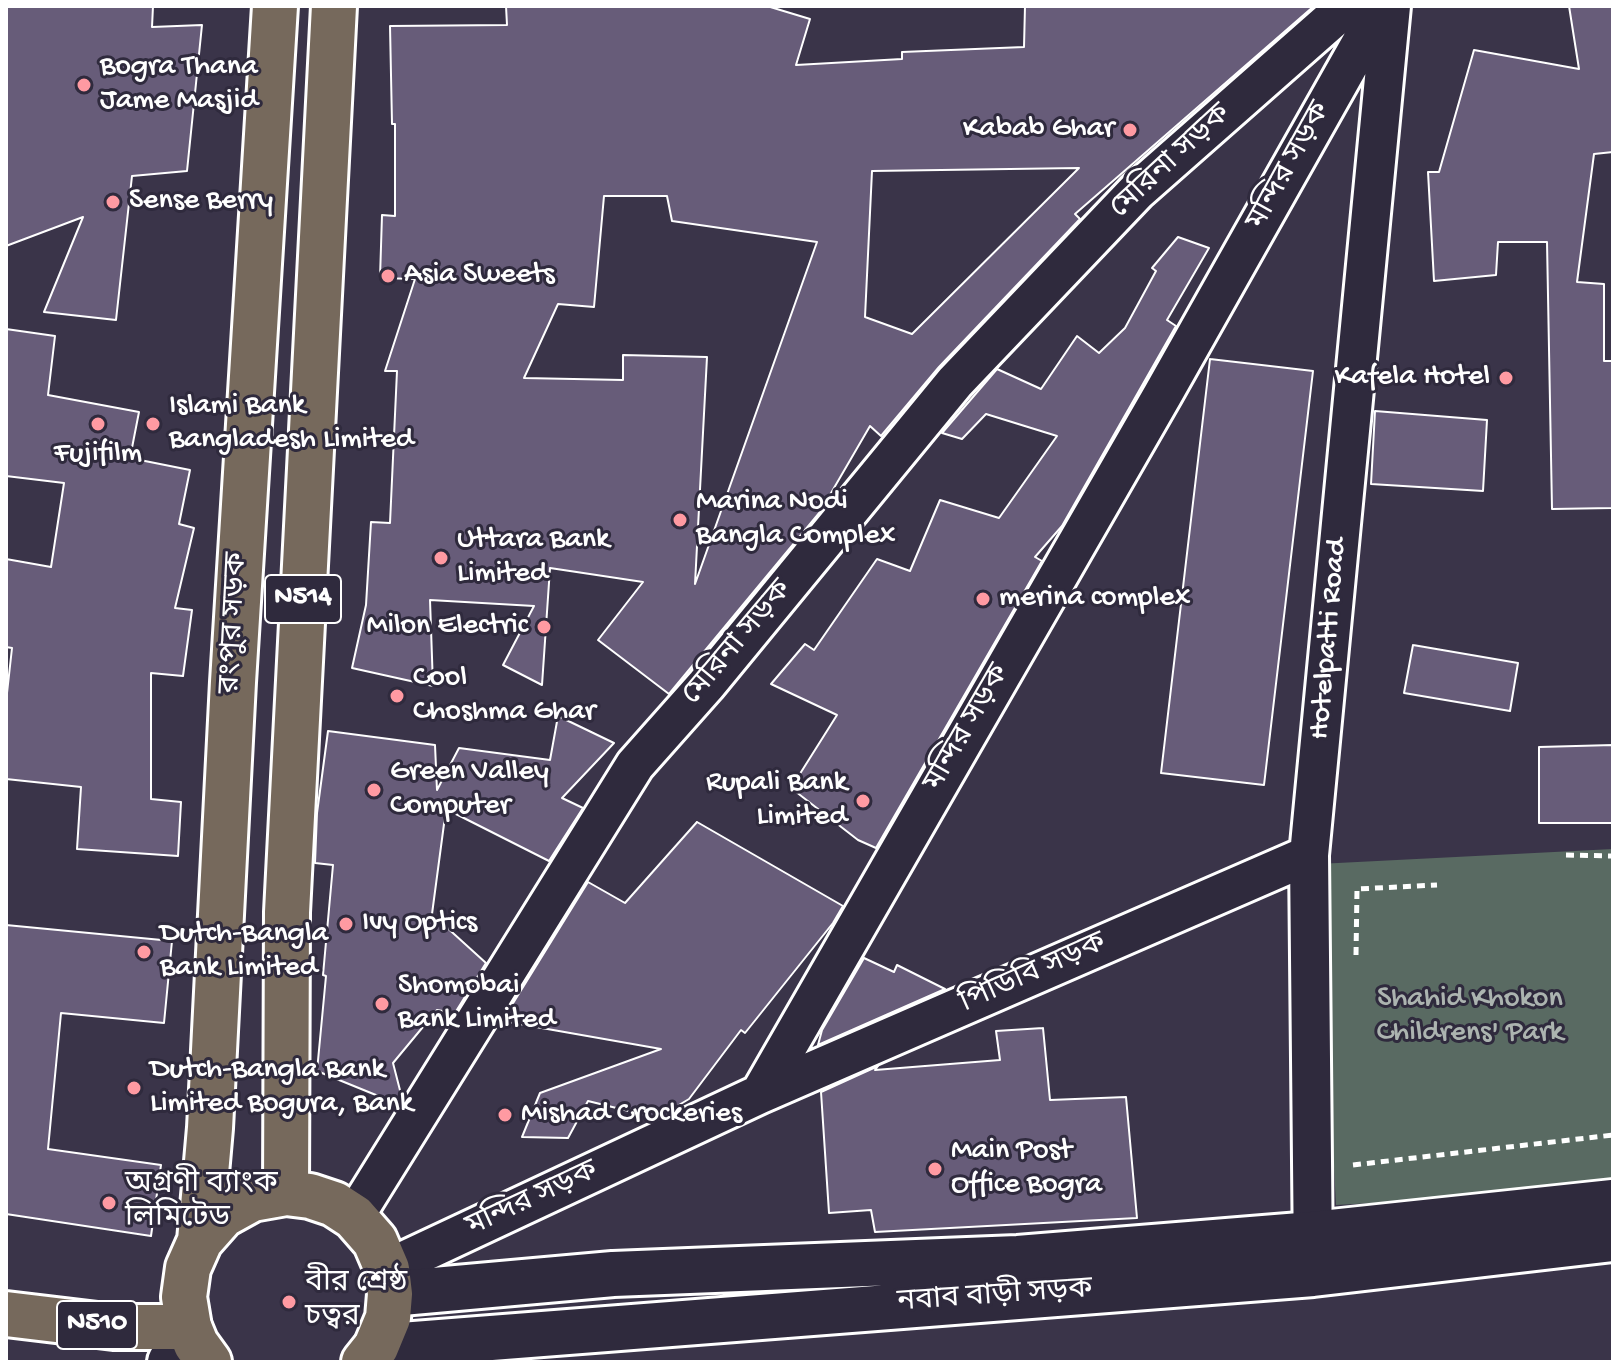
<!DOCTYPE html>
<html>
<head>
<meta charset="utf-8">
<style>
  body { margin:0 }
  #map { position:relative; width:1619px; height:1368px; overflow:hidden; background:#3a3449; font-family:"Gochi Hand",sans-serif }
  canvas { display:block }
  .frame { position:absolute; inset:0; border:8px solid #fff; pointer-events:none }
</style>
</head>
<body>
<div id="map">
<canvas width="1619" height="1368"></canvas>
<div class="frame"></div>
</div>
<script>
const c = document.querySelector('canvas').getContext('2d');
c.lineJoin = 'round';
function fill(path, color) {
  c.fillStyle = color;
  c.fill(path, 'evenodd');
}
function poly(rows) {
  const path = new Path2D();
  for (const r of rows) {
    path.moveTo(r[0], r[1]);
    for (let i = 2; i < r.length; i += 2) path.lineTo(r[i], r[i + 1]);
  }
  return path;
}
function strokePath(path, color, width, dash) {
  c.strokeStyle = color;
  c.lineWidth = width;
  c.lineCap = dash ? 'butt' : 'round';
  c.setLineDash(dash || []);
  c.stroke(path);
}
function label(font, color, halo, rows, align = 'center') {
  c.font = font + ' "Gochi Hand","Noto Sans Bengali",sans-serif';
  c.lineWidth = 6;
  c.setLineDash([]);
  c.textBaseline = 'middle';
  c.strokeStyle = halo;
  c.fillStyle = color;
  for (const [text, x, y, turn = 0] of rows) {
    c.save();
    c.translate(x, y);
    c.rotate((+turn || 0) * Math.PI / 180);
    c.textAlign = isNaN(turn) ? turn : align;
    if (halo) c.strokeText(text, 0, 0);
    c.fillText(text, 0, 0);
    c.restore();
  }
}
fill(poly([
  [1613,849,1613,1190,1336,1205,1318,864]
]), '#596a62');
const building = poly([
  [6,6,153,6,152,27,202,25,187,171,132,176,116,320,44,312,83,217,6,246,6,6],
  [506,6,767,6,810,19,796,65,902,59,902,52,1024,47,1025,6,1314,6,1075,214,1080,219,939,367,881,436,870,426,820,512,669,694,598,640,643,582,550,568,542,685,503,665,534,606,430,600,433,686,352,668,366,605,371,522,390,523,397,371,385,371,415,279,380,278,382,215,395,216,395,124,392,124,390,26,507,25,506,6],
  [1079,168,912,334,865,317,872,171,1079,168],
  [604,196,667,196,672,221,817,242,695,584,707,357,623,355,623,380,524,378,558,304,594,307,604,196],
  [1569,6,1613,6,1613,152,1594,154,1577,282,1604,284,1604,361,1613,361,1613,508,1552,509,1547,242,1498,242,1496,275,1434,281,1428,172,1439,172,1474,50,1579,69,1569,6],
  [1178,237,1209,248,1167,320,1176,326,1062,526,1035,557,1042,561,876,848,858,840,791,788,837,715,771,684,805,644,814,650,877,559,910,571,940,500,999,518,1057,436,986,414,962,439,942,433,997,369,1041,389,1077,336,1099,353,1125,328,1156,271,1152,268,1178,237],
  [6,329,55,336,48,395,139,412,130,458,190,470,179,524,194,528,175,608,192,610,183,676,151,673,151,799,181,802,178,856,77,849,81,787,6,779,6,702,12,648,6,647,6,559,51,567,64,483,6,476,6,329],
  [1210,359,1313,371,1264,785,1161,773,1210,359],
  [1375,411,1487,420,1483,491,1371,484,1375,411],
  [1413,645,1518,663,1510,711,1404,693,1413,645],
  [558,716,614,743,562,798,583,808,549,861,446,809,432,914,486,963,455,1013,437,1010,393,1063,402,1098,398,1104,317,1071,326,976,323,975,333,865,315,863,317,813,328,731,435,745,437,790,459,748,550,760,558,716],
  [1613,745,1613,823,1539,823,1539,747,1613,745],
  [697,822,843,906,833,923,745,1033,741,1030,689,1099,657,1118,588,1101,568,1138,522,1137,540,1093,661,1049,502,1021,588,882,625,903,697,822],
  [6,925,172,941,164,1023,61,1013,48,1149,161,1165,151,1236,6,1214,6,925],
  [864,958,894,972,897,965,945,989,818,1045,822,1030,864,958],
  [1043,1028,1050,1100,1126,1097,1137,1218,875,1232,871,1210,829,1213,821,1092,878,1066,875,1070,1000,1060,996,1031,1043,1028]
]);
fill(building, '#675c79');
strokePath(building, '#fff', 2);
const street = poly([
  [760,1094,1309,855],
  [354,1217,635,765,706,685,955,382,1137,191,1347,6],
  [1313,1263,1309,855,1391,6],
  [387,1269,760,1094,1163,394,1382,6]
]);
const secondary = poly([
  [390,1294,613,1274,1018,1258,1313,1234,1613,1202],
  [376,1347,1313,1274,1613,1239],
  [170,1362,189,1327]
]);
const highway = poly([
  [286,1193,287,912,334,6],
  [200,1241,210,1128,233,682,275,6],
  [6,1314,114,1327,189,1327],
  [209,1362,196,1344,189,1327,184,1297,188,1268,200,1241,223,1215,252,1199,286,1193,310,1196,334,1204,354,1217,375,1241,387,1269,390,1294,388,1318,376,1347,364,1362]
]);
strokePath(street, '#fff', 44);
strokePath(secondary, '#fff', 50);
strokePath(highway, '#fff', 50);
strokePath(poly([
  [1566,855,1613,856],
  [1356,955,1357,889,1437,885],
  [1353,1165,1613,1135]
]), '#fff', 5, [8, 6]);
strokePath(street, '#2f2a3d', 38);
strokePath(secondary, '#2f2a3d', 44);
strokePath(highway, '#76695c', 44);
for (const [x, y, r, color] of [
  [84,85,8,"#ff9aa2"],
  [1130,130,8,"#ff9aa2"],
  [113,202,8,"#ff9aa2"],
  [388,276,8,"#ff9aa2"],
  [1506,378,8,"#ff9aa2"],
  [98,424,8,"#ff9aa2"],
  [153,424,8,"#ff9aa2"],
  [680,520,8,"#ff9aa2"],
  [441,558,8,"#ff9aa2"],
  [983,599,8,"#ff9aa2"],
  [544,627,8,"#ff9aa2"],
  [397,696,8,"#ff9aa2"],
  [374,790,8,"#ff9aa2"],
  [863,801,8,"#ff9aa2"],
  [346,924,8,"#ff9aa2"],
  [144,952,8,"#ff9aa2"],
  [382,1004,8,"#ff9aa2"],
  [134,1088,8,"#ff9aa2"],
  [505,1115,8,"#ff9aa2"],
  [935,1169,8,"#ff9aa2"],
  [109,1203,8,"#ff9aa2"],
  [289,1302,8,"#ff9aa2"]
]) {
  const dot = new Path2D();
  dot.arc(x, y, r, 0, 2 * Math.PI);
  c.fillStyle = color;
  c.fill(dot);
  strokePath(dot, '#2f2a3d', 3);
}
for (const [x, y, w] of [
  [303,599,76],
  [97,1325,80]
]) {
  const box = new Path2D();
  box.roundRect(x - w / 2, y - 24, w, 48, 6);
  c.fillStyle = '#2f2a3d';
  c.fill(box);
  strokePath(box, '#fff', 2);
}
label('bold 28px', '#fff', null, [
  ["N514",303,599],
  ["N510",97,1325]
]);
label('30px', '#fff', '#2f2a3d', [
  ["Bogra Thana",100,68],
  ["Jame Masjid",100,102],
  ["Kabab Ghar",1114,130,"right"],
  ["Sense Berry",129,202],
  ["Asia Sweets",404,276],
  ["Kafela Hotel",1490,378,"right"],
  ["Islami Bank",169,407],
  ["Bangladesh Limited",169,441],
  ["Fujifilm",98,455,"center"],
  ["Marina Nodi",696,503],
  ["Bangla Complex",696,537],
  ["Uttara Bank",457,541],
  ["Limited",457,575],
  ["merina complex",999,599],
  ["Milon Electric",528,627,"right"],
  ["Cool",413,679],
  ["Choshma Ghar",413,713],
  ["Green Valley",390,773],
  ["Computer",390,807],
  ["Rupali Bank",847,784,"right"],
  ["Limited",847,818,"right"],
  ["Ivy Optics",362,924],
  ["Dutch-Bangla",160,935],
  ["Bank Limited",160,969],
  ["Shomobai",398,987],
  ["Bank Limited",398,1021],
  ["Dutch-Bangla Bank",150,1071],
  ["Limited Bogura, Bank",150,1105],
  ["Mishad Crockeries",521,1115],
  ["Main Post",951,1152],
  ["Office Bogra",951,1186],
  ["অগ্রণী ব্যাংক",125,1186],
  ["লিমিটেড",125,1220],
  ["বীর শ্রেষ্ঠ",305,1285],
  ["চত্বর",305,1319]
], 'left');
label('30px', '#fff', '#2f2a3d', [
  ["মেরিনা সড়ক",1172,163,-43],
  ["মন্দির সড়ক",1291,167,-61],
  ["রংপুর সড়ক",236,623,-87],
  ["Hotelpatti Road",1330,639,-85],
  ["মেরিনা সড়ক",739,644,-50],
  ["মন্দির সড়ক",969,729,-60],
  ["পিডিবি সড়ক",1034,975,-24],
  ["মন্দির সড়ক",533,1201,-25],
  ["নবাব বাড়ী সড়ক",995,1298,-4]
]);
label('30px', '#acb4b0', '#2f2a3d', [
  ["Shahid Khokon",1470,1000],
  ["Childrens' Park",1470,1034]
]);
</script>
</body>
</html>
